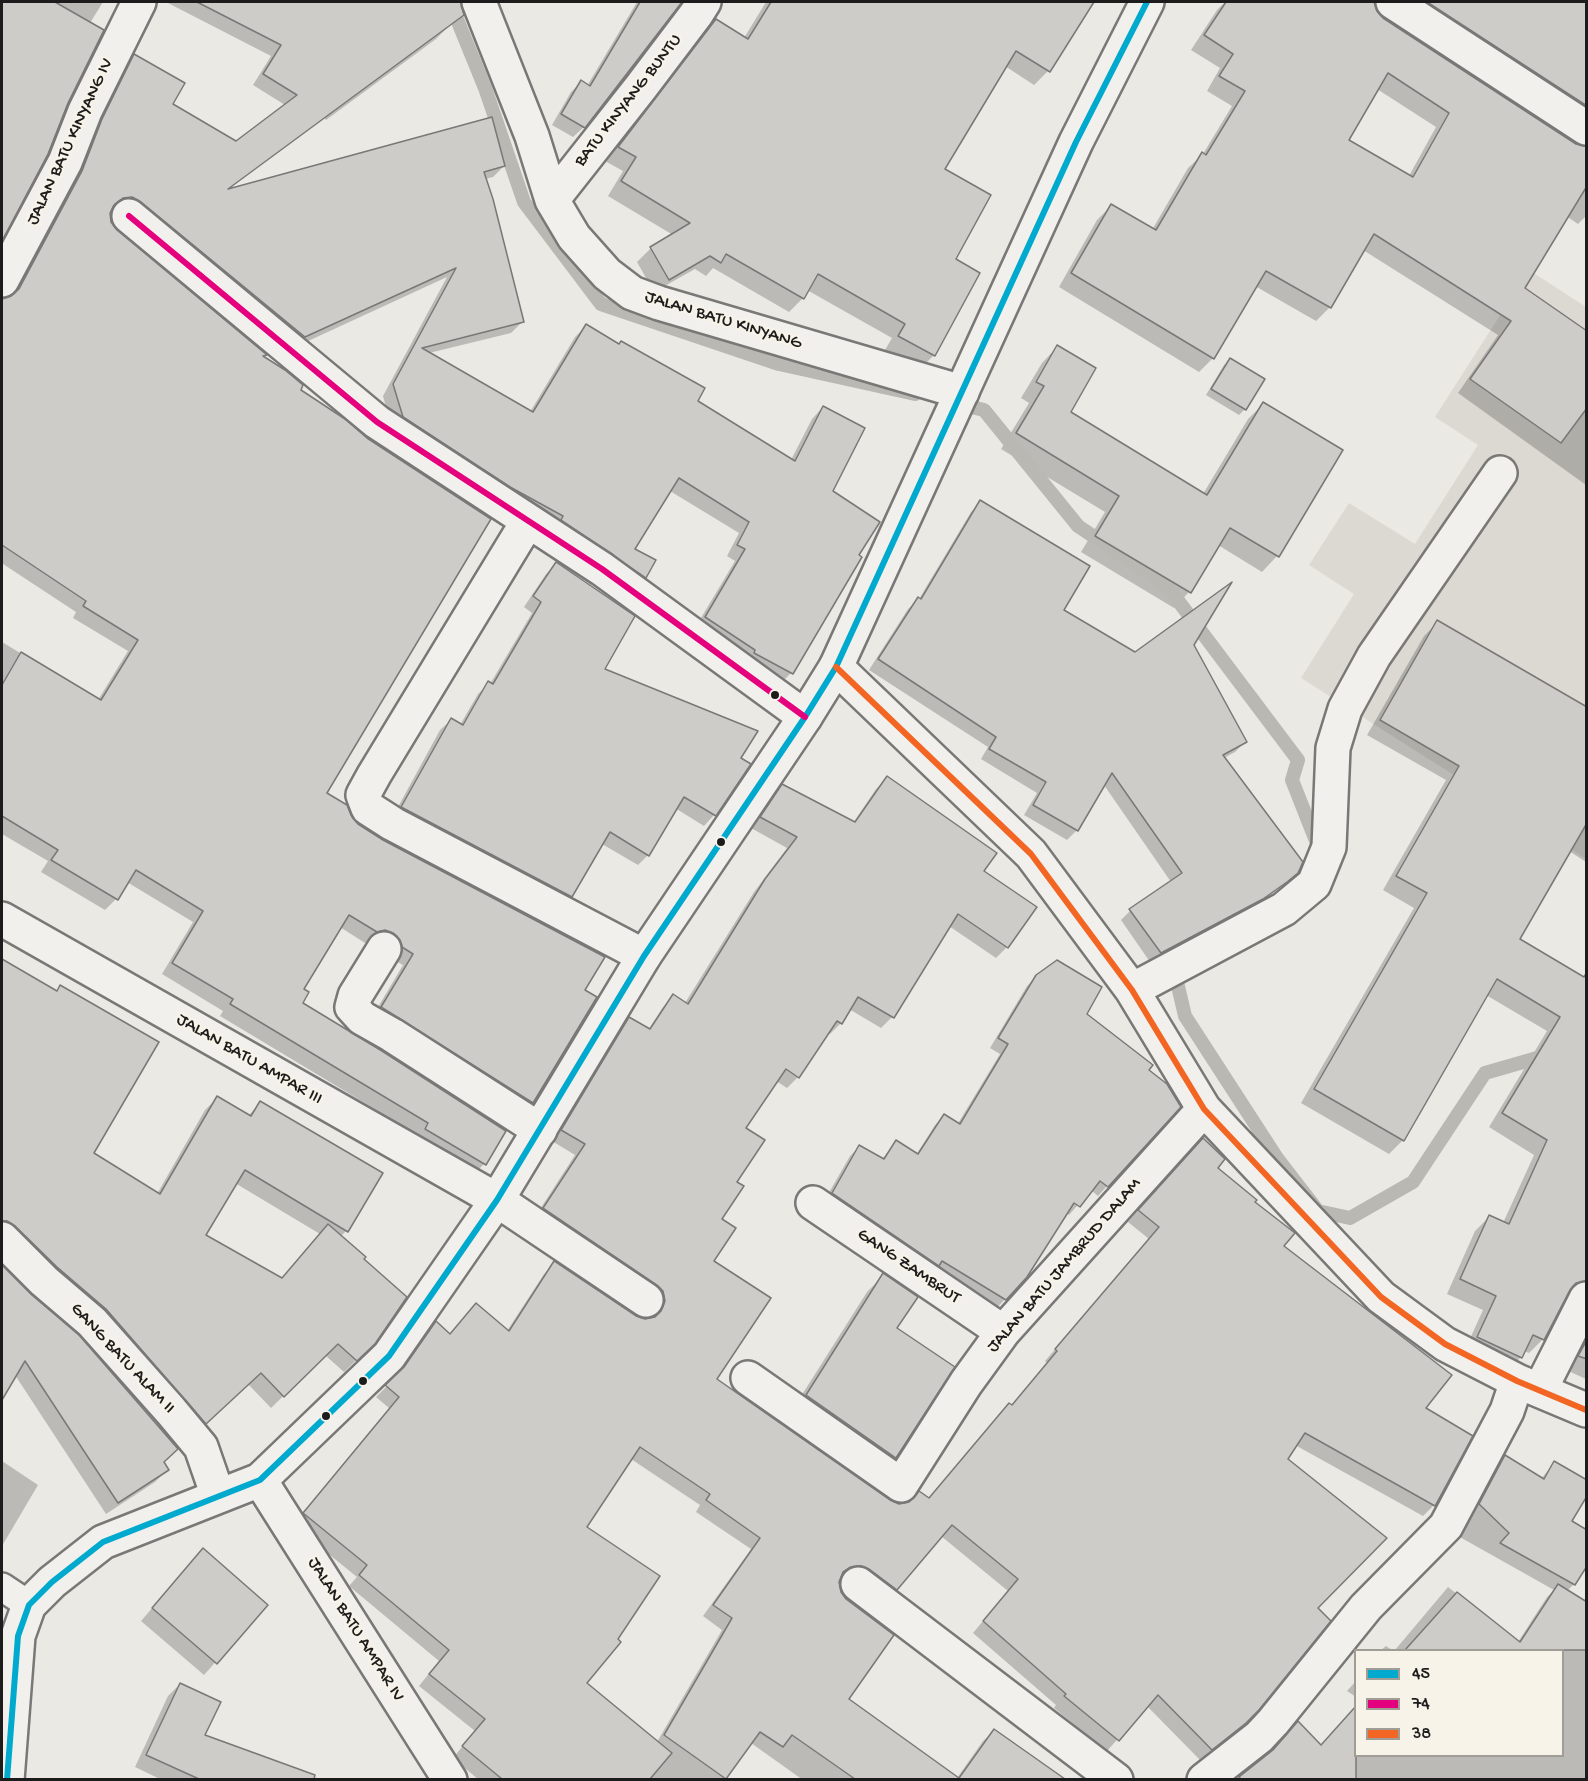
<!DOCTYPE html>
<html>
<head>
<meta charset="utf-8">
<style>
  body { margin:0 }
  #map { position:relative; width:1588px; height:1781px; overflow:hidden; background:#eae9e4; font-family:"Gochi Hand",sans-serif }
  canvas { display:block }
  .frame { position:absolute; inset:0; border:3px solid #1c1c1c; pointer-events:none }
  .legend { position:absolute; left:1354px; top:1649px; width:210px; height:108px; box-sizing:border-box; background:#f7f3e8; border:2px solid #9f9d96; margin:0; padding:8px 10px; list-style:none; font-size:18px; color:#1c1c1c }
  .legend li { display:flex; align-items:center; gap:12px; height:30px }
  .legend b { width:30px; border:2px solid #9f9d96 }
</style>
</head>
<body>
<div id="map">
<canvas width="1588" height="1781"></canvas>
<div class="frame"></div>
<ul class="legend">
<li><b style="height:8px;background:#00a9ce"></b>45</li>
<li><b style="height:8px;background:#e5007d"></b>74</li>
<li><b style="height:8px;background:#f26522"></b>38</li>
</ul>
</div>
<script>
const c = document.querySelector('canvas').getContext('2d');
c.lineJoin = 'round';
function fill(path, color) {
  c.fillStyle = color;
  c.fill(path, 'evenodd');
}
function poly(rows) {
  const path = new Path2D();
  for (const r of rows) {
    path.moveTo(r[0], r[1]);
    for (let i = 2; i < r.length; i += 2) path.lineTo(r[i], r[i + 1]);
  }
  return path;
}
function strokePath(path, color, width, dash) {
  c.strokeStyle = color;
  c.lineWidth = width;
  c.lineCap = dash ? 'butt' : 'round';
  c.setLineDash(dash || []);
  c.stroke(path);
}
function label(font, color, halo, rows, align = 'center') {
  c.font = font + ' "Gochi Hand",sans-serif';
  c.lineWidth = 4.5;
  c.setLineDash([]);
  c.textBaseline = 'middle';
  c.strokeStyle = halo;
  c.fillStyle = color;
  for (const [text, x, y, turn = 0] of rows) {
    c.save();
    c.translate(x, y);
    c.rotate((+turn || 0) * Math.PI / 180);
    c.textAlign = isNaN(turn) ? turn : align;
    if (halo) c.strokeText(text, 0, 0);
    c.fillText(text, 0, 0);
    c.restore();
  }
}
fill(poly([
  [1529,270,1586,307,1586,859,1301,678,1354,594,1309,565,1349,503,1415,544,1478,445,1435,417]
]), '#dbd9d2');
fill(poly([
  [2,2,103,2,90,23,67,102,47,154,2,238],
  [166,2,359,2,307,94,325,77,427,2,439,2,454,21,436,39,326,120,307,94,293,110,253,85,271,56],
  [637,2,680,2,584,127,573,137,552,125,571,92,581,82,587,86],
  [766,2,1093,2,1048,71,1034,85,1005,66,943,170,954,259,934,355,920,369,885,350,892,338,807,290,803,298,789,312,713,268,706,276,695,269,654,292,637,262,651,248,673,235,608,196,623,171,605,161,702,35,716,21,744,38],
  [1225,2,1373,2,1375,12,1382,19,1575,145,1586,148,1586,216,1578,224,1566,216,1523,288,1586,333,1586,485,1458,393,1498,335,1363,250,1330,307,1316,321,1255,286,1213,358,1199,372,1059,287,1097,220,1111,206,1152,230,1188,168,1203,154,1232,106,1207,91,1220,68,1191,50,1217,10],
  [1377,89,1436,127,1409,176,1347,141],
  [1392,2,1586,2,1586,131],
  [134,56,171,104,265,160,228,190,504,166,493,177,485,179,522,322,511,333,429,353,530,412,575,337,586,326,696,401,791,460,812,419,823,407,831,492,857,556,791,673,780,684,695,628,735,561,727,556,739,533,670,491,633,550,645,577,634,588,392,428,383,396,447,277,293,348,120,208,111,209,109,213,110,222,116,231,264,355,262,357,299,390,325,794,357,825,595,998,532,1102,521,1114,371,1019,403,965,392,959,373,941,365,943,340,927,302,990,301,1004,504,1131,484,1164,473,1175,415,1140,418,1135,220,1016,223,1011,162,974,193,922,127,882,116,899,105,910,41,872,48,861,2,834,2,642,98,700,128,651,73,618,76,612,3,564,2,565,2,300,10,298,71,183,91,131,123,67],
  [1057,347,1069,413,1203,494,1248,419,1263,404,1277,556,1262,572,1218,545,1189,592,1174,608,1081,552,1105,512,1001,449,1029,403,1021,398,1042,363],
  [1230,360,1245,409,1239,415,1206,395,1224,365],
  [981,502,1062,610,1135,654,1192,645,1245,742,1235,752,1224,758,1287,882,1252,908,1150,962,1121,920,1130,911,1171,882,1104,785,1077,830,1067,840,1024,815,1037,793,981,759,988,747,869,670,908,609,919,599,971,512],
  [557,564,603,669,748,765,714,815,704,826,675,808,648,855,638,865,602,844,571,896,560,906,392,818,440,730,451,720,460,725,478,694,489,683,490,684,532,613,524,607,546,574],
  [1438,622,1586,709,1586,862,1569,851,1518,939,1586,980,1586,1302,1580,1296,1569,1294,1565,1295,1543,1339,1529,1353,1524,1351,1521,1357,1507,1371,1464,1352,1483,1310,1447,1294,1475,1231,1489,1217,1503,1223,1534,1155,1489,1127,1547,1031,1486,995,1403,1140,1389,1154,1301,1103,1414,908,1383,890,1446,780,1367,735,1424,636],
  [887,778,982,871,1007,947,996,958,949,926,892,1017,881,1028,849,1009,841,1023,830,1034,828,1032,798,1077,787,1088,776,1081,744,1129,735,1183,720,1220,712,1261,715,1380,890,1502,899,1505,928,1500,1011,1406,1047,1363,1045,1361,1149,1239,1128,1222,1192,1151,1215,1168,1253,1202,1282,1246,1424,1409,1471,1437,1434,1505,1423,1516,1295,1445,1286,1459,1315,1608,1258,1709,1233,1734,1200,1760,1147,1706,1107,1751,1054,1708,1056,1705,973,1633,1008,1591,941,1536,885,1600,849,1576,840,1577,838,1582,846,1700,957,1778,983,1741,994,1731,1062,1780,803,1780,751,1743,725,1780,479,1780,453,1758,475,1731,419,1686,439,1661,349,1586,357,1577,293,1525,389,1408,376,1397,394,1379,425,1334,436,1323,449,1335,507,1331,544,1274,555,1263,635,1317,645,1320,652,1319,654,1313,533,1220,575,1155,552,1141,619,1030,630,1019,648,1030,663,1007,674,996,685,1003,754,892,787,848,751,828,772,797,783,786,853,823,876,789],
  [631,1459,700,1505,696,1512,751,1549,703,1616,722,1630,657,1742,585,1684,585,1528],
  [2,960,55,992,61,987,92,1154,157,1194,205,1110,217,1098,248,1116,260,1103,346,1231,340,1237,362,1260,374,1343,344,1372,325,1355,271,1408,248,1384,193,1434,2,1237],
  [235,1183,320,1234,281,1279,204,1236],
  [1037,976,1085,1015,1107,1186,1098,1196,1091,1190,1069,1215,1066,1213,1005,1299,996,1309,823,1203,850,1156,859,1147,882,1159,896,1142,916,1155,935,1125,944,1116,957,1125,1000,1054,990,1048,1027,986],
  [2,1267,31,1296,167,1470,155,1482,106,1514,15,1375,2,1398],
  [884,1275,895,1328,953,1367,895,1457,878,1474,791,1412,867,1292],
  [1586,1328,1586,1379,1566,1370],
  [1505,1457,1541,1479,1554,1463,1570,1522,1574,1584,1567,1591,1586,1603,1586,1780,1238,1780,1269,1755,1321,1746,1356,1756,1562,1756,1562,1650,1395,1650,1448,1587,1518,1642,1547,1597,1554,1590,1458,1536,1494,1468],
  [2,1461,38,1485,2,1546],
  [192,1562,266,1605,204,1675,141,1621],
  [1386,1646,1392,1650,1381,1650],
  [1356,1681,1356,1697,1347,1691],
  [180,1684,203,1736,305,1773,303,1780,162,1780,135,1767,168,1696]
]), '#0003');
strokePath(poly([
  [450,2,485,88,524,202,601,304,779,364,915,394],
  [955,403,984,410,1078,526,1167,586,1298,760,1292,780,1318,846,1317,852],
  [1174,969,1185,1016,1277,1158,1318,1211,1350,1218,1413,1182,1485,1073,1551,1054]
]), '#bab8b2', 14);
const building = poly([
  [2,2,55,2,104,30,68,103,48,154,2,241,2,2],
  [197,2,461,2,464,15,228,189,492,117,505,166,484,172,493,199,524,322,422,348,533,412,586,324,619,344,621,341,705,388,698,401,795,461,823,406,865,428,833,491,880,522,859,555,862,557,793,674,754,653,755,650,705,617,745,549,737,545,749,522,679,478,635,549,656,560,646,578,561,520,563,516,510,487,403,417,393,384,456,268,305,337,141,202,132,197,123,198,114,205,110,213,111,222,117,230,267,355,263,356,285,370,303,385,301,390,345,419,367,438,491,519,327,793,347,805,351,815,358,824,383,840,605,957,585,990,597,997,533,1103,381,1007,413,954,402,947,400,940,393,933,385,930,377,932,349,915,304,989,309,992,303,1003,382,1051,506,1131,486,1165,425,1129,428,1123,230,1004,233,999,172,963,203,911,136,870,118,900,51,860,58,850,2,816,2,685,21,652,101,700,138,640,83,606,86,601,2,545,2,299,11,296,19,289,82,171,102,119,134,54,185,83,173,104,236,141,297,95,263,74,281,45,197,2],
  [640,2,682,2,585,128,561,114,581,80,590,86,640,2],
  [771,2,1094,2,1050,72,1016,51,945,169,991,195,956,259,980,273,935,356,898,336,905,324,818,274,804,299,726,254,721,263,710,256,669,280,650,247,690,223,621,181,636,157,618,147,716,19,748,39,771,2],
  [1226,2,1374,2,1377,11,1383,18,1576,144,1587,146,1587,186,1525,288,1587,331,1587,408,1561,443,1470,379,1511,321,1374,234,1331,308,1266,271,1214,359,1071,273,1111,204,1156,230,1202,152,1206,155,1245,91,1219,76,1233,54,1204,35,1226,2],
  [1388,73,1449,113,1413,177,1349,140,1388,73],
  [1427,2,1587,2,1587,106,1427,2],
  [1057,345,1096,368,1071,412,1207,495,1263,402,1343,450,1279,557,1230,528,1191,593,1095,536,1119,496,1016,433,1044,386,1036,382,1057,345],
  [1230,358,1265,379,1246,410,1211,389,1230,358],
  [980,500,1090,566,1064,610,1135,652,1232,582,1194,645,1247,742,1223,755,1303,862,1298,873,1287,882,1263,899,1161,953,1129,909,1182,873,1112,773,1078,831,1033,805,1046,782,989,749,996,737,878,659,918,597,921,599,980,500],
  [556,562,635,616,605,669,758,731,741,758,751,764,716,816,684,797,649,856,610,832,572,897,401,807,451,718,463,725,488,681,493,684,541,602,533,596,556,562],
  [1437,620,1587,707,1587,823,1520,939,1584,977,1587,972,1587,1281,1576,1283,1570,1290,1544,1340,1533,1335,1522,1358,1477,1337,1496,1296,1460,1279,1489,1215,1509,1224,1547,1140,1502,1113,1560,1017,1497,979,1404,1141,1314,1089,1427,893,1396,876,1459,766,1380,720,1437,620],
  [887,776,997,853,984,871,1037,907,1008,948,958,914,894,1018,858,997,842,1024,837,1021,799,1078,786,1069,746,1128,765,1140,737,1182,744,1186,722,1219,736,1228,714,1261,771,1298,717,1379,890,1500,899,1504,909,1502,919,1491,929,1498,1009,1403,1012,1405,1057,1351,1055,1349,1159,1227,1138,1210,1203,1138,1225,1159,1218,1168,1257,1200,1255,1202,1295,1233,1284,1246,1452,1375,1426,1408,1473,1436,1435,1506,1305,1433,1288,1459,1387,1538,1318,1608,1331,1621,1259,1710,1246,1723,1212,1750,1158,1695,1119,1741,1064,1696,1066,1694,983,1621,1018,1579,952,1525,897,1590,869,1569,861,1566,851,1567,843,1572,839,1582,841,1592,846,1599,894,1635,849,1699,959,1778,994,1729,1065,1779,855,1779,792,1735,783,1747,760,1732,726,1779,664,1735,732,1618,713,1605,760,1538,706,1500,710,1494,640,1447,587,1527,660,1576,618,1639,621,1642,587,1683,672,1753,650,1779,502,1779,462,1746,485,1719,429,1674,449,1650,359,1575,367,1565,303,1513,399,1397,385,1385,404,1367,436,1321,450,1334,476,1303,509,1331,554,1261,636,1316,645,1319,655,1317,661,1311,665,1301,663,1291,657,1285,543,1208,585,1144,561,1130,629,1017,650,1029,673,994,688,1004,765,879,797,837,760,817,782,784,855,822,887,776],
  [2,959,57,991,60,985,159,1042,94,1153,160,1194,217,1096,251,1116,260,1101,383,1173,348,1232,245,1170,206,1235,282,1278,328,1224,366,1257,364,1259,407,1297,375,1344,357,1361,338,1344,284,1397,261,1373,206,1424,106,1309,57,1267,15,1226,7,1221,2,1221,2,959],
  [1057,960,1102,987,1087,1014,1153,1065,1149,1070,1167,1084,1181,1107,1108,1187,1100,1181,1080,1207,1074,1203,1027,1277,1006,1300,942,1261,939,1266,832,1193,859,1145,884,1159,896,1140,918,1154,944,1114,960,1124,1008,1044,998,1038,1036,975,1057,960],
  [2,1265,32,1295,79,1335,178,1449,164,1462,169,1470,118,1503,25,1361,2,1400,2,1265],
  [883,1273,918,1297,897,1328,955,1367,896,1458,806,1395,883,1273],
  [1587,1340,1587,1359,1578,1356,1587,1340],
  [1505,1455,1544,1479,1554,1461,1587,1480,1587,1496,1572,1521,1587,1530,1587,1566,1575,1585,1500,1543,1509,1533,1479,1504,1505,1455],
  [203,1548,268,1605,217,1664,152,1608,203,1548],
  [1558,1584,1587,1602,1587,1650,1405,1650,1457,1592,1520,1642,1558,1584],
  [180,1683,221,1702,205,1735,315,1775,314,1779,199,1779,146,1755,180,1683],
  [1356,1706,1356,1779,1241,1779,1239,1777,1273,1750,1298,1721,1321,1745,1356,1706]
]);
fill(building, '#cdccc9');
strokePath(building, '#797876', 1.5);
const service = poly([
  [2,1587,29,1605]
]);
const minor = poly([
  [479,2,532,136,552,200,574,237,607,274,632,293,659,303,962,392],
  [1393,2,1586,128],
  [552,200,641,87,697,13,704,2],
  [129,216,377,422,602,569,805,717],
  [2,280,65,162,85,111,139,2],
  [528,521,374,775,363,795,368,808,393,824,644,956],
  [836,667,1031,854,1132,990,1204,1109,1381,1297,1445,1344,1517,1381,1586,1410],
  [2,919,497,1200,646,1300],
  [384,949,355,996,352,1007,362,1018,392,1035,540,1130],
  [1132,990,1284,909,1314,884,1329,847,1333,748,1345,709,1374,656,1500,473],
  [813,1203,1003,1332],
  [2,1239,44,1281,92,1322,171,1411,201,1447,218,1496],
  [748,1378,901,1485,966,1383,1003,1332,1204,1109],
  [1540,1390,1586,1299],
  [260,1480,450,1780],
  [858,1584,1116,1780],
  [1204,1780,1259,1737,1273,1722,1366,1607,1446,1526,1507,1411,1517,1381]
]);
const tertiary = poly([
  [7,1780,18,1636,29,1605,52,1582,103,1542,260,1480,389,1356,497,1200,644,956,805,717,836,667,1076,142,1147,2]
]);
strokePath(service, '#797876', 32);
strokePath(minor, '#797876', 38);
strokePath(tertiary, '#797876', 38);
strokePath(service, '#f1f0ec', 27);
strokePath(minor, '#f1f0ec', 33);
strokePath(tertiary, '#f1f0ec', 33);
strokePath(poly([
  [7,1780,18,1636,29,1605,52,1582,103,1542,260,1480,389,1356,497,1200,644,956,805,717,836,667,1076,142,1147,2]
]), '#00a9ce', 6);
strokePath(poly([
  [129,216,377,422,602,569,805,717]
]), '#e5007d', 6);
strokePath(poly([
  [836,667,1031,854,1132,990,1204,1109,1381,1297,1445,1344,1517,1381,1586,1410]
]), '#f26522', 6);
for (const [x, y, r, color] of [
  [775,695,5,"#1c1c1c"],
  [721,842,5,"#1c1c1c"],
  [363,1381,5,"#1c1c1c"],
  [326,1416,5,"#1c1c1c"]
]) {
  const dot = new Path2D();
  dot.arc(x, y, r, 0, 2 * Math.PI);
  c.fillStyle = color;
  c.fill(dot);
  strokePath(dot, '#f7f3e8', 2);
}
label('18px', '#1c1c1c', '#f7f3e8', [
  ["BATU KINYANG BUNTU",629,101,-52],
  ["JALAN BATU KINYANG IV",71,142,-65],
  ["JALAN BATU KINYANG",723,321,17],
  ["JALAN BATU AMPAR III",249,1060,30],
  ["JALAN BATU JAMBRUD DALAM",1065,1266,-49],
  ["GANG ZAMBRUT",908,1267,34],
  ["GANG BATU ALAM II",122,1359,47],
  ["JALAN BATU AMPAR IV",355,1630,58]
]);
</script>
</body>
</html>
